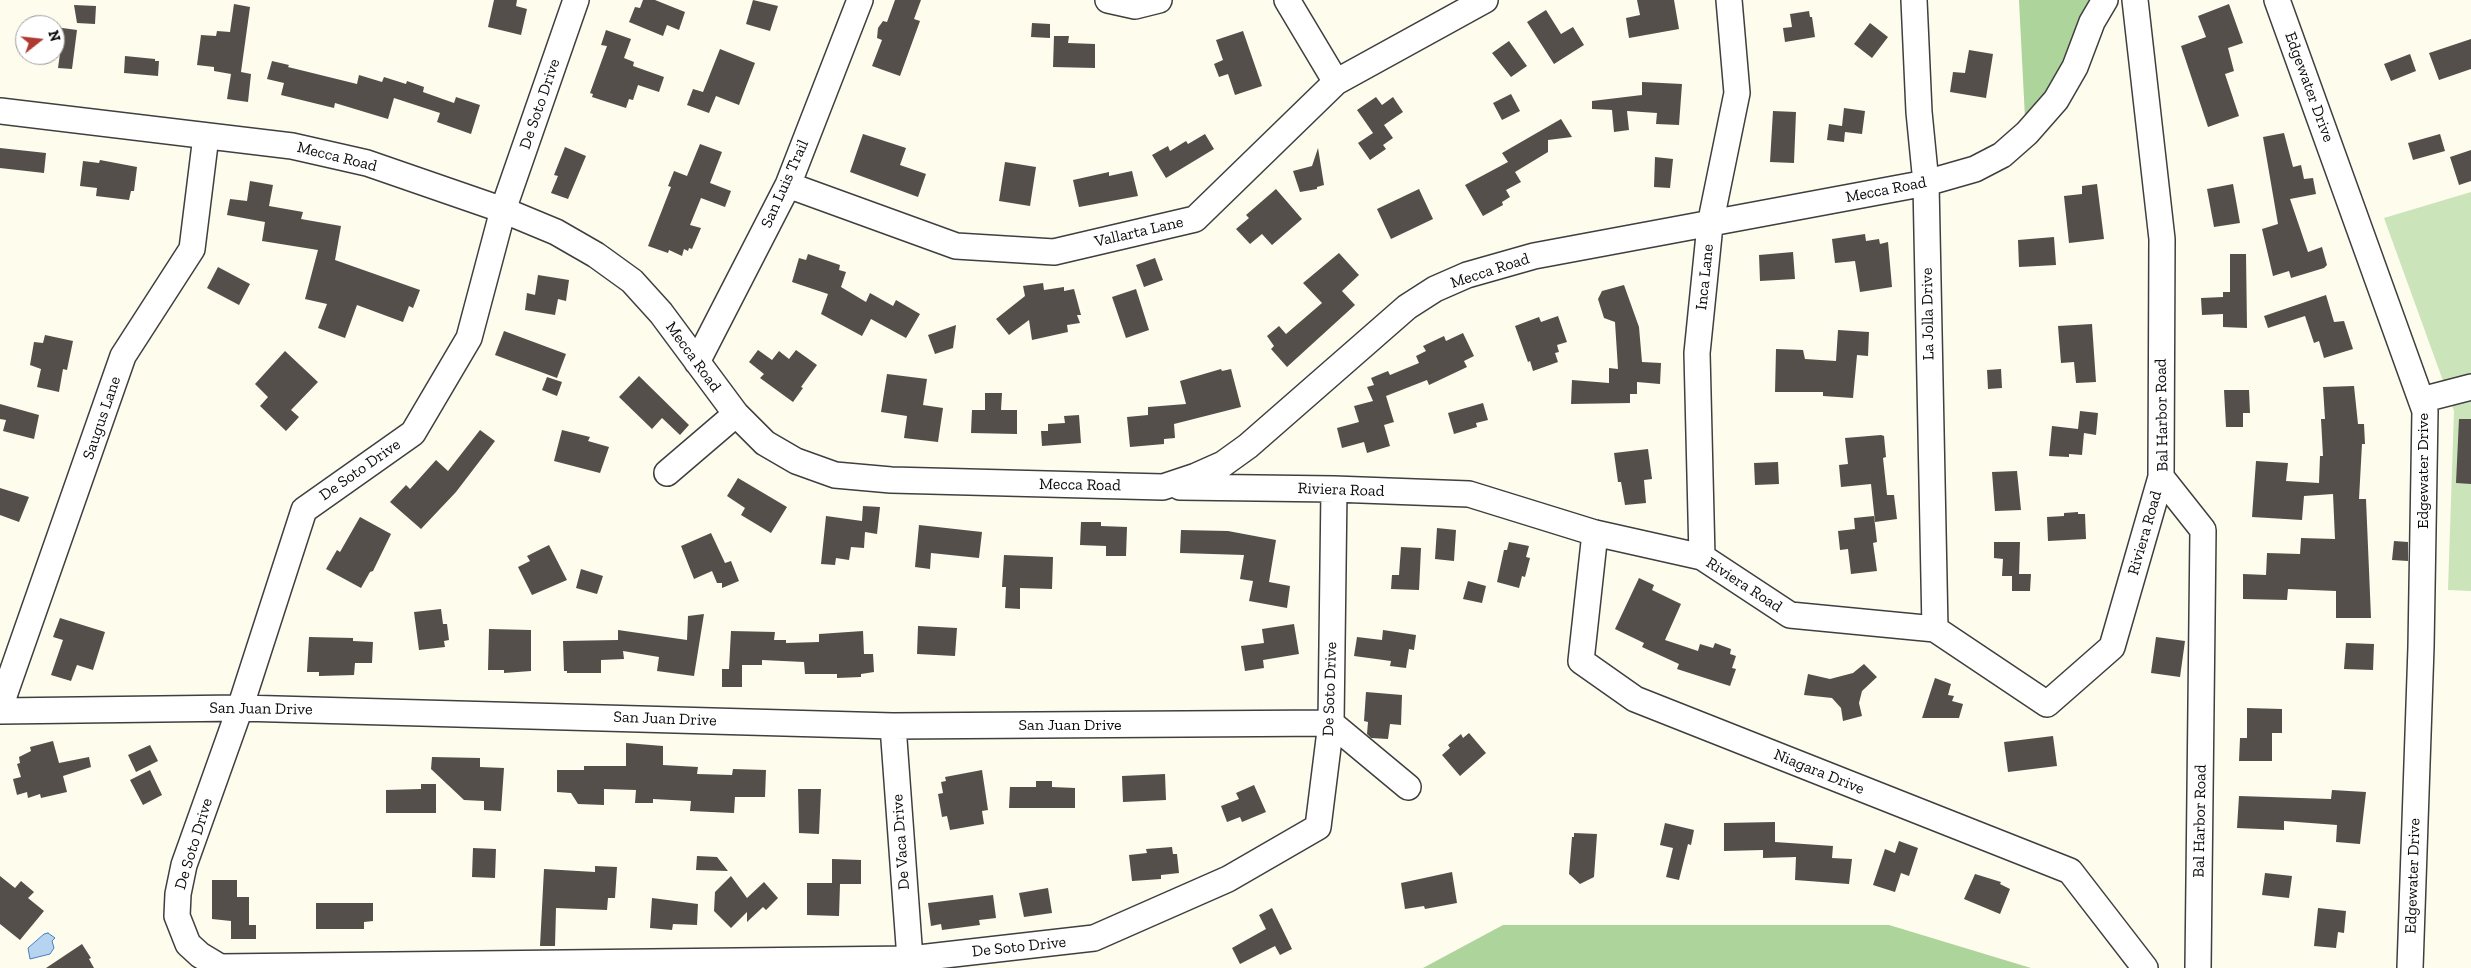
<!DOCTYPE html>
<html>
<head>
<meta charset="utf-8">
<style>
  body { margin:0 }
  #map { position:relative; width:2471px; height:968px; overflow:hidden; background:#fdfced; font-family:"Zilla Slab",serif }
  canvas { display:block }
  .north { position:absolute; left:15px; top:15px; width:50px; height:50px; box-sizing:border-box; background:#fff; border:1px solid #9e9e9e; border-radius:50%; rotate:74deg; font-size:14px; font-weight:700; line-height:20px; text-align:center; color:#0c0c0c }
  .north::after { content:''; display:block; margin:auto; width:18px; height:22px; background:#af3a31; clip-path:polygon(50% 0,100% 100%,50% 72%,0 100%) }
</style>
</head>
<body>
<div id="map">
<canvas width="2471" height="968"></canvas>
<div class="north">N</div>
</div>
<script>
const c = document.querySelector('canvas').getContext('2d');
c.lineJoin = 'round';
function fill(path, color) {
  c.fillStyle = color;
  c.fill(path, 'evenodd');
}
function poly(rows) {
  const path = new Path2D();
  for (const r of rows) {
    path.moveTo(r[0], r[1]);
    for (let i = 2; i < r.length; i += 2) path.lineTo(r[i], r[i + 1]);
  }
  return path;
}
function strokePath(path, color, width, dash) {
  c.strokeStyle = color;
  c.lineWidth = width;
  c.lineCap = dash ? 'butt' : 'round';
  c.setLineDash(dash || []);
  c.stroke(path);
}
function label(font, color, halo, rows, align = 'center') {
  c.font = font + ' "Zilla Slab",serif';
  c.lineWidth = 5;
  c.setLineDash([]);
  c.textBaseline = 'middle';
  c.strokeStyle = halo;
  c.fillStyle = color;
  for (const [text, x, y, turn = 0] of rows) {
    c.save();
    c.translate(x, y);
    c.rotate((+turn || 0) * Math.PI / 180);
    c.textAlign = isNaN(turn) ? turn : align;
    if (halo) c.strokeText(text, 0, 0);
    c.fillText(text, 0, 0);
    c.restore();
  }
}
fill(poly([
  [2471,192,2471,591,2448,590,2454,411,2384,218]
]), '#cbe4ba');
fill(poly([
  [2019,0,2089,0,2061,73,2025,118],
  [1503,925,1889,925,2031,968,1423,968]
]), '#add49b');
const water = poly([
  [48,933,55,938,52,941,54,948,50,954,30,959,28,948,44,934,48,933]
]);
fill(water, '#b6d3f0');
strokePath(water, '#4480c1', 1);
fill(poly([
  [494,0,517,0,516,6,527,9,521,35,488,27],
  [643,0,655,0,685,12,679,30,667,25,663,36,629,22,635,7,640,8],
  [753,0,778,6,770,31,746,24],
  [895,0,921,0,914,19,920,21,900,76,872,66,882,40,877,38,878,28,883,21,887,22],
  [1637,0,1674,0,1679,29,1629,38,1626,18,1640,15],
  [234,4,250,7,241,72,251,74,248,102,227,99,231,74,214,71,214,67,197,65,201,35,216,36,217,31,230,32],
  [2229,4,2243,43,2228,48,2234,71,2225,74,2239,116,2208,127,2181,46,2206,37,2198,16],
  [74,5,96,6,95,24,77,23],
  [1546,10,1561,34,1573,27,1584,45,1554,64,1527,22],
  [1809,11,1810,17,1812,17,1815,37,1785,42,1783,28,1792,27,1790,14],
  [1032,23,1050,24,1050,38,1031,37],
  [1870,23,1888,37,1872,58,1854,44],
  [55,27,77,30,72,69,58,68,61,46,55,46],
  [606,30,631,39,624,58,634,62,633,66,664,77,659,92,638,85,633,100,629,99,626,108,592,97,593,94,590,93,607,46,601,45],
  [1243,31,1262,86,1235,95,1228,74,1219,77,1214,64,1223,60,1216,40],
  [1054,36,1069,36,1068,43,1095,44,1095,68,1053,67],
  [2471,39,2471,69,2439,80,2429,53],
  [1509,41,1527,66,1511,77,1492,53],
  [720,49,755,63,739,105,716,96,709,113,687,105,693,89,703,92],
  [1969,50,1993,54,1986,98,1950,92,1953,72,1965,73],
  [2410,54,2416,71,2391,81,2384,64],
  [125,56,155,59,155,61,159,61,158,76,124,73],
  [272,61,289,65,288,67,357,84,359,75,382,82,384,77,406,84,407,81,424,87,423,92,454,103,456,97,480,105,471,134,437,122,440,113,394,98,388,119,335,103,334,108,281,95,284,83,267,79],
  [1642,82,1682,84,1679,125,1656,124,1657,113,1627,111,1629,130,1614,132,1612,110,1592,109,1592,101,1642,95],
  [1511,94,1520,111,1502,120,1493,103],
  [1376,97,1382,105,1393,97,1403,112,1384,125,1393,138,1383,145,1386,149,1370,160,1358,143,1373,133,1357,110],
  [1844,108,1865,111,1862,134,1845,132,1844,142,1827,140,1829,124,1842,126],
  [1773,111,1796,112,1794,163,1770,162],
  [1561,119,1572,137,1548,140,1548,152,1515,172,1521,182,1506,190,1510,197,1502,202,1503,205,1483,216,1465,185,1508,162,1502,153],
  [2284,133,2293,167,2301,165,2304,179,2313,178,2316,194,2290,199,2308,252,2322,247,2327,265,2324,268,2291,278,2289,271,2273,276,2262,229,2278,224,2263,137],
  [863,134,906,148,900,165,926,174,918,197,850,172],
  [1205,134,1214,149,1166,178,1152,155,1168,146,1170,151,1186,141,1188,144],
  [2440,134,2445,151,2413,160,2408,143],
  [700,144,722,152,710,183,731,191,725,207,701,198,690,225,701,228,692,249,689,248,688,251,684,249,682,256,669,250,668,253,648,246,671,187,668,186,674,171,687,176],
  [565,147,586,156,568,199,551,193,558,176,554,175],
  [0,148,46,153,44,173,0,168],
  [1318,148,1324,185,1317,187,1317,189,1300,192,1293,171,1312,166],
  [2471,150,2471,181,2459,185,2450,157],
  [1655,157,1673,159,1670,188,1654,187],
  [100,160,137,167,134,191,131,191,129,200,96,196,97,188,80,186,83,161,99,163],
  [1005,162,1036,167,1030,206,999,201],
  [1132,171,1138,196,1079,207,1073,180,1109,172,1109,176],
  [250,181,273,185,269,206,303,212,301,219,341,226,335,260,420,290,413,308,409,306,403,322,357,305,345,338,318,328,327,304,305,299,318,250,262,241,265,222,227,215,230,199,247,201],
  [2097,184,2104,239,2069,243,2064,196,2082,194,2082,186],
  [2233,184,2240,223,2214,227,2207,189],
  [1276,189,1302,219,1272,245,1262,234,1250,244,1236,229,1249,218,1246,215],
  [1419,189,1433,219,1391,239,1377,209],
  [1865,234,1866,241,1879,239,1880,244,1888,242,1892,287,1860,292,1855,261,1835,263,1832,239],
  [2054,237,2056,265,2019,267,2018,240],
  [1793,252,1795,279,1760,281,1759,255],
  [1339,253,1359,275,1342,291,1355,305,1287,367,1271,349,1274,346,1267,336,1279,326,1286,334,1322,303,1303,283],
  [808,254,840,265,839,270,846,272,841,287,866,302,870,293,893,306,896,300,920,314,906,338,871,319,862,336,821,314,828,294,792,282,799,258,806,260],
  [2230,254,2246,254,2247,328,2223,327,2223,314,2202,315,2201,298,2223,297,2223,292,2230,292],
  [1155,258,1163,280,1144,287,1136,265],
  [218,267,250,284,239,305,207,288],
  [538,275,569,280,566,301,558,299,555,315,525,310,527,293,535,295],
  [1043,283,1044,290,1064,287,1064,291,1074,289,1081,315,1077,315,1080,323,1067,325,1068,332,1032,340,1029,320,1009,335,996,319,1025,296,1023,286],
  [1624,285,1639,327,1642,362,1661,363,1660,384,1637,382,1637,394,1630,394,1630,403,1571,404,1572,380,1609,383,1609,368,1618,369,1615,322,1604,318,1598,299,1602,291],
  [1136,289,1149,330,1126,338,1112,297],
  [2326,295,2334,322,2344,321,2353,349,2324,358,2319,341,2314,343,2305,316,2268,328,2264,316],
  [1558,316,1567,342,1557,345,1559,352,1555,353,1558,362,1533,371,1530,361,1528,362,1515,326,1539,317,1541,322],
  [2092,324,2096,382,2076,383,2074,362,2061,363,2058,326],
  [956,325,953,348,935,354,928,335],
  [1838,330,1869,332,1868,356,1857,355,1853,398,1823,396,1823,392,1775,392,1776,349,1803,350,1805,359,1836,361],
  [504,331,566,354,557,378,495,355],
  [1463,333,1474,356,1464,361,1467,367,1429,385,1427,380,1386,396,1394,422,1384,425,1390,446,1367,453,1364,442,1342,448,1337,428,1359,422,1354,406,1373,401,1367,387,1374,385,1371,378,1388,371,1390,375,1419,363,1416,356,1426,351,1423,346,1444,336,1446,341],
  [45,335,73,341,67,370,63,369,59,392,37,387,41,369,30,365,34,342,43,343],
  [758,350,772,360,779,351,789,359,796,350,817,365,801,387,803,388,793,402,760,378,764,374,749,362],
  [285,351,318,382,291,410,299,417,286,431,260,406,268,397,255,384],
  [1221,369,1222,371,1231,369,1241,407,1174,424,1175,438,1164,439,1164,444,1130,447,1127,417,1148,415,1148,407,1186,404,1180,381],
  [2001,369,2002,388,1988,389,1987,370],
  [887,374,927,379,923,405,943,408,938,442,904,438,907,416,881,412],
  [639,376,689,425,680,435,662,418,652,429,619,397],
  [547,377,562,382,557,396,542,390],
  [2354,386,2358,424,2364,424,2365,444,2362,444,2359,499,2366,499,2371,618,2336,618,2336,591,2288,589,2287,600,2243,599,2243,574,2266,575,2267,553,2300,554,2301,538,2335,539,2333,494,2304,496,2302,520,2252,517,2256,461,2288,463,2286,481,2319,483,2320,456,2323,456,2321,419,2325,419,2323,387],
  [2224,390,2249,390,2250,413,2243,413,2243,427,2226,427],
  [985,393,1002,393,1001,410,1017,410,1017,434,971,433,972,410,985,410],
  [1483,403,1488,420,1476,423,1477,427,1454,434,1448,413],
  [0,404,39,415,34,439,3,431,6,420,0,419],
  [2080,411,2098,413,2096,435,2084,433,2082,455,2069,454,2069,457,2049,456,2052,426,2078,429],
  [1079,415,1081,443,1042,446,1041,431,1048,431,1048,424,1065,423,1064,416],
  [2459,419,2471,419,2471,484,2456,483],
  [480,430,495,441,456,492,421,529,390,502,406,485,410,489,436,460,448,471],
  [562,430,590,437,588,441,609,447,600,473,554,461],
  [1881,435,1884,436,1886,457,1883,458,1887,495,1894,495,1897,519,1875,522,1871,484,1841,487,1839,465,1848,464,1845,438],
  [1648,449,1652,479,1644,480,1646,503,1625,505,1621,482,1618,482,1614,453],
  [1778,462,1779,484,1755,485,1754,463],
  [2017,471,2021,510,1995,511,1992,472],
  [738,478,787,507,771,533,741,515,745,508,727,496],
  [0,488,29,497,19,522,0,515],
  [863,506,880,507,877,534,865,532,864,548,851,547,849,560,836,558,835,565,821,564,826,516,862,521],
  [2078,512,2078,514,2085,514,2086,539,2048,541,2047,517,2064,516,2064,513],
  [1874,516,1877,542,1873,543,1877,571,1851,574,1848,549,1840,550,1838,531,1855,529,1854,518],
  [360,517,391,534,373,571,370,572,361,588,326,569,337,550,340,552],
  [1081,522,1101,522,1101,526,1127,527,1126,556,1106,556,1106,546,1080,545],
  [919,525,982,532,979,558,931,553,930,569,915,567],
  [1437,528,1456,530,1454,561,1435,559],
  [1181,530,1228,531,1276,540,1269,582,1290,586,1287,608,1249,601,1253,581,1240,579,1244,555,1180,553],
  [711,533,725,563,731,561,739,581,722,588,722,583,717,583,712,571,694,579,681,546],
  [2394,541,2408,542,2408,561,2392,560],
  [1509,542,1529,546,1526,557,1530,558,1525,577,1522,576,1519,588,1497,582,1504,550,1507,550],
  [1994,542,2020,542,2019,574,2031,574,2030,591,2012,591,2012,576,2002,576,2003,559,1994,558],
  [549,545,567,580,532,595,518,567,530,561,527,556],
  [1401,547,1421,548,1419,590,1391,589,1392,575,1399,575],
  [1004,555,1053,557,1052,589,1020,588,1020,609,1005,608,1006,587,1002,587],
  [581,569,603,576,597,594,576,588],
  [1639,578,1654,585,1652,590,1681,604,1665,640,1698,651,1700,644,1713,648,1715,643,1731,649,1730,654,1736,656,1732,668,1736,669,1730,686,1677,669,1679,664,1642,647,1644,643,1615,629],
  [1468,581,1486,586,1482,603,1463,599],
  [441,609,443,624,447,624,449,640,444,641,445,647,419,650,414,612],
  [704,614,694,676,657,671,659,657,623,651,624,659,601,660,601,673,567,673,567,671,564,671,563,641,618,640,618,630,687,640,688,616],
  [60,618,105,632,93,670,77,665,71,681,51,675,63,640,53,637],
  [1294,624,1299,654,1263,660,1264,668,1245,671,1241,646,1264,643,1262,629],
  [918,626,957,628,955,656,917,654],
  [489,629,531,630,531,671,504,673,504,670,488,670],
  [1383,630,1416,635,1414,650,1409,649,1406,668,1390,666,1391,661,1354,656,1357,637,1382,640],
  [731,631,775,632,774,640,786,640,786,643,819,642,819,634,863,631,864,654,873,654,874,672,861,674,861,677,837,678,837,674,805,674,804,662,762,660,762,665,742,665,742,687,722,687,722,669,729,669],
  [309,637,353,638,353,641,373,642,372,663,355,663,354,675,319,676,319,672,307,672],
  [2156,637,2185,641,2180,677,2151,673],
  [2346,643,2374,644,2373,670,2344,669],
  [1864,664,1877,677,1862,691,1859,703,1862,716,1843,721,1841,708,1832,698,1804,695,1808,674,1830,679,1853,673],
  [1935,678,1951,684,1948,695,1954,696,1952,701,1963,704,1959,718,1922,718],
  [1366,692,1402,695,1401,725,1390,724,1388,739,1371,738,1367,734,1368,722,1364,721],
  [2247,708,2282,709,2282,733,2272,733,2272,761,2239,761,2240,738,2247,738],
  [1469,733,1486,753,1460,776,1442,755,1450,748,1448,745,1461,734,1463,738],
  [2053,736,2057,766,2008,772,2004,742],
  [53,741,59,763,89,757,91,767,63,776,67,792,41,798,40,794,28,798,27,792,17,795,13,779,21,777,17,764,20,763,19,757,31,751,30,747],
  [626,743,663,746,663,765,698,767,697,774,732,775,733,769,766,770,765,797,735,797,734,813,690,811,691,801,653,799,653,803,635,803,636,790,604,789,604,805,578,804,571,793,557,792,557,770,584,770,584,766,626,766],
  [150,745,158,761,136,772,128,755],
  [432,757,480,758,480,767,504,768,501,811,484,810,484,801,464,800,431,769],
  [150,770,162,795,143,805,130,780],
  [982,770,988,810,982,811,984,824,950,830,947,816,942,817,938,794,943,793,941,782,946,781,945,777],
  [1165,774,1166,800,1123,802,1122,776],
  [1036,781,1052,781,1052,787,1075,788,1075,808,1009,808,1010,787,1036,787],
  [421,784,436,784,436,813,386,813,386,790,421,789],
  [1254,785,1266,812,1242,822,1240,817,1227,822,1221,806,1239,799,1236,793],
  [798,789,821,789,819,834,799,833],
  [2332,790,2366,792,2360,844,2336,842,2337,825,2284,821,2284,830,2237,828,2239,796,2331,799],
  [1775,822,1775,842,1833,846,1832,858,1852,859,1849,884,1795,880,1796,857,1763,858,1763,850,1724,851,1724,823],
  [1665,823,1694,830,1691,845,1688,844,1679,880,1666,877,1673,848,1660,845],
  [1574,833,1597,834,1594,877,1580,884,1569,874,1572,837,1574,837],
  [1899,841,1918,848,1909,876,1901,873,1895,892,1873,885,1885,849,1895,853],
  [1172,847,1173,854,1177,854,1179,873,1161,875,1161,879,1132,881,1129,855,1147,853,1146,849],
  [473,848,496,849,495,878,472,877],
  [697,856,717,857,728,871,696,870],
  [832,859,861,860,861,884,840,884,839,916,807,915,807,883,832,883],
  [595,866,617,867,615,898,608,898,607,910,556,908,555,946,540,946,544,869,595,872],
  [1452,872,1457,903,1425,909,1424,906,1405,909,1401,883],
  [2265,873,2292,876,2289,898,2262,895],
  [1975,874,2001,882,2000,884,2010,889,2000,914,1964,899],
  [0,876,15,888,21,881,34,892,28,898,44,911,20,940,0,924],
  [731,876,747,898,764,882,778,898,766,910,763,907,747,922,747,912,731,928,714,911,715,892],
  [212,880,237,880,237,897,249,897,249,925,256,925,256,939,231,939,231,921,212,919],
  [1048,888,1052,913,1024,917,1019,893],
  [993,895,996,918,979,920,980,925,942,930,941,924,931,926,928,903],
  [652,898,698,904,697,925,673,924,672,930,650,928],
  [316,903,373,903,373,921,364,922,364,929,316,929],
  [1272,908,1292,949,1280,955,1275,946,1240,964,1232,948,1266,929,1259,915],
  [2318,908,2346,911,2344,933,2338,932,2336,948,2314,946],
  [82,944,91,958,89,959,94,968,46,968]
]), '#544f4a');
const minor = poly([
  [576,0,503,210,469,338,413,433,304,510,240,708,184,865,178,894,177,916,188,944,200,955,220,967,910,959,1094,938,1228,879,1318,827,1331,723,1334,489],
  [1108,0,1135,6,1159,0],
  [1287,0,1336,82],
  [1914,0,1919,112,1926,183,1935,629],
  [2135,0,2162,239,2161,477,2203,530,2198,968],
  [2277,0,2425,411,2421,647,2410,968],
  [0,111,292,146,367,163,503,210,556,232,596,255,632,281,661,313,736,414,765,443,796,461,835,475,891,480,1163,487,1196,476,1223,464,1248,446,1407,307,1435,289,1467,275,1534,256,1926,183,1975,169,2002,155,2027,133,2056,100,2075,67,2092,22,2105,0],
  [788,185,956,246,1054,252,1195,219,1336,82,1485,0],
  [697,362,788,185,860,0],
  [2421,400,2471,387],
  [667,473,736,414],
  [1180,487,1334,489,1469,494,1595,533,1702,557,1790,615,1935,629,2047,704,2112,647,2161,477],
  [1595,533,1581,661,1635,699,2070,871,2145,968],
  [1702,557,1697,353,1710,225,1737,93,1729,0],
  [0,707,123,356,192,249,206,136],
  [0,711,240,708,893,726,1331,723,1408,787],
  [893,726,910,959]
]);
strokePath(minor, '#3f3f3f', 28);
strokePath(minor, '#fff', 25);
label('16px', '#0c0c0c', '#fff', [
  ["Edgewater Drive",2309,87,70],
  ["De Soto Drive",540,104,-71],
  ["Mecca Road",337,157,14],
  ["San Luis Trail",785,184,-66],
  ["Mecca Road",1886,190,-11],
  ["Vallarta Lane",1139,232,-13],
  ["Mecca Road",1490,271,-18],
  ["Inca Lane",1705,277,-84],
  ["La Jolla Drive",1928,314,-91],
  ["Mecca Road",693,357,54],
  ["Bal Harbor Road",2162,415,-91],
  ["Saugus Lane",102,418,-71],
  ["De Soto Drive",360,470,-35],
  ["Edgewater Drive",2423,471,-90],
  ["Mecca Road",1080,485,1],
  ["Riviera Road",1341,490,2],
  ["Riviera Road",2145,533,-74],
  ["Riviera Road",1744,585,33],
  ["De Soto Drive",1330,689,-88],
  ["San Juan Drive",261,709,1],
  ["San Juan Drive",665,719,2],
  ["San Juan Drive",1070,725],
  ["Niagara Drive",1819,772,22],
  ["Bal Harbor Road",2200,821,-89],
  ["De Vaca Drive",901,842,-94],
  ["De Soto Drive",194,844,-73],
  ["Edgewater Drive",2413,876,-88],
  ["De Soto Drive",1019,947,-6]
]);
</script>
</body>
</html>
